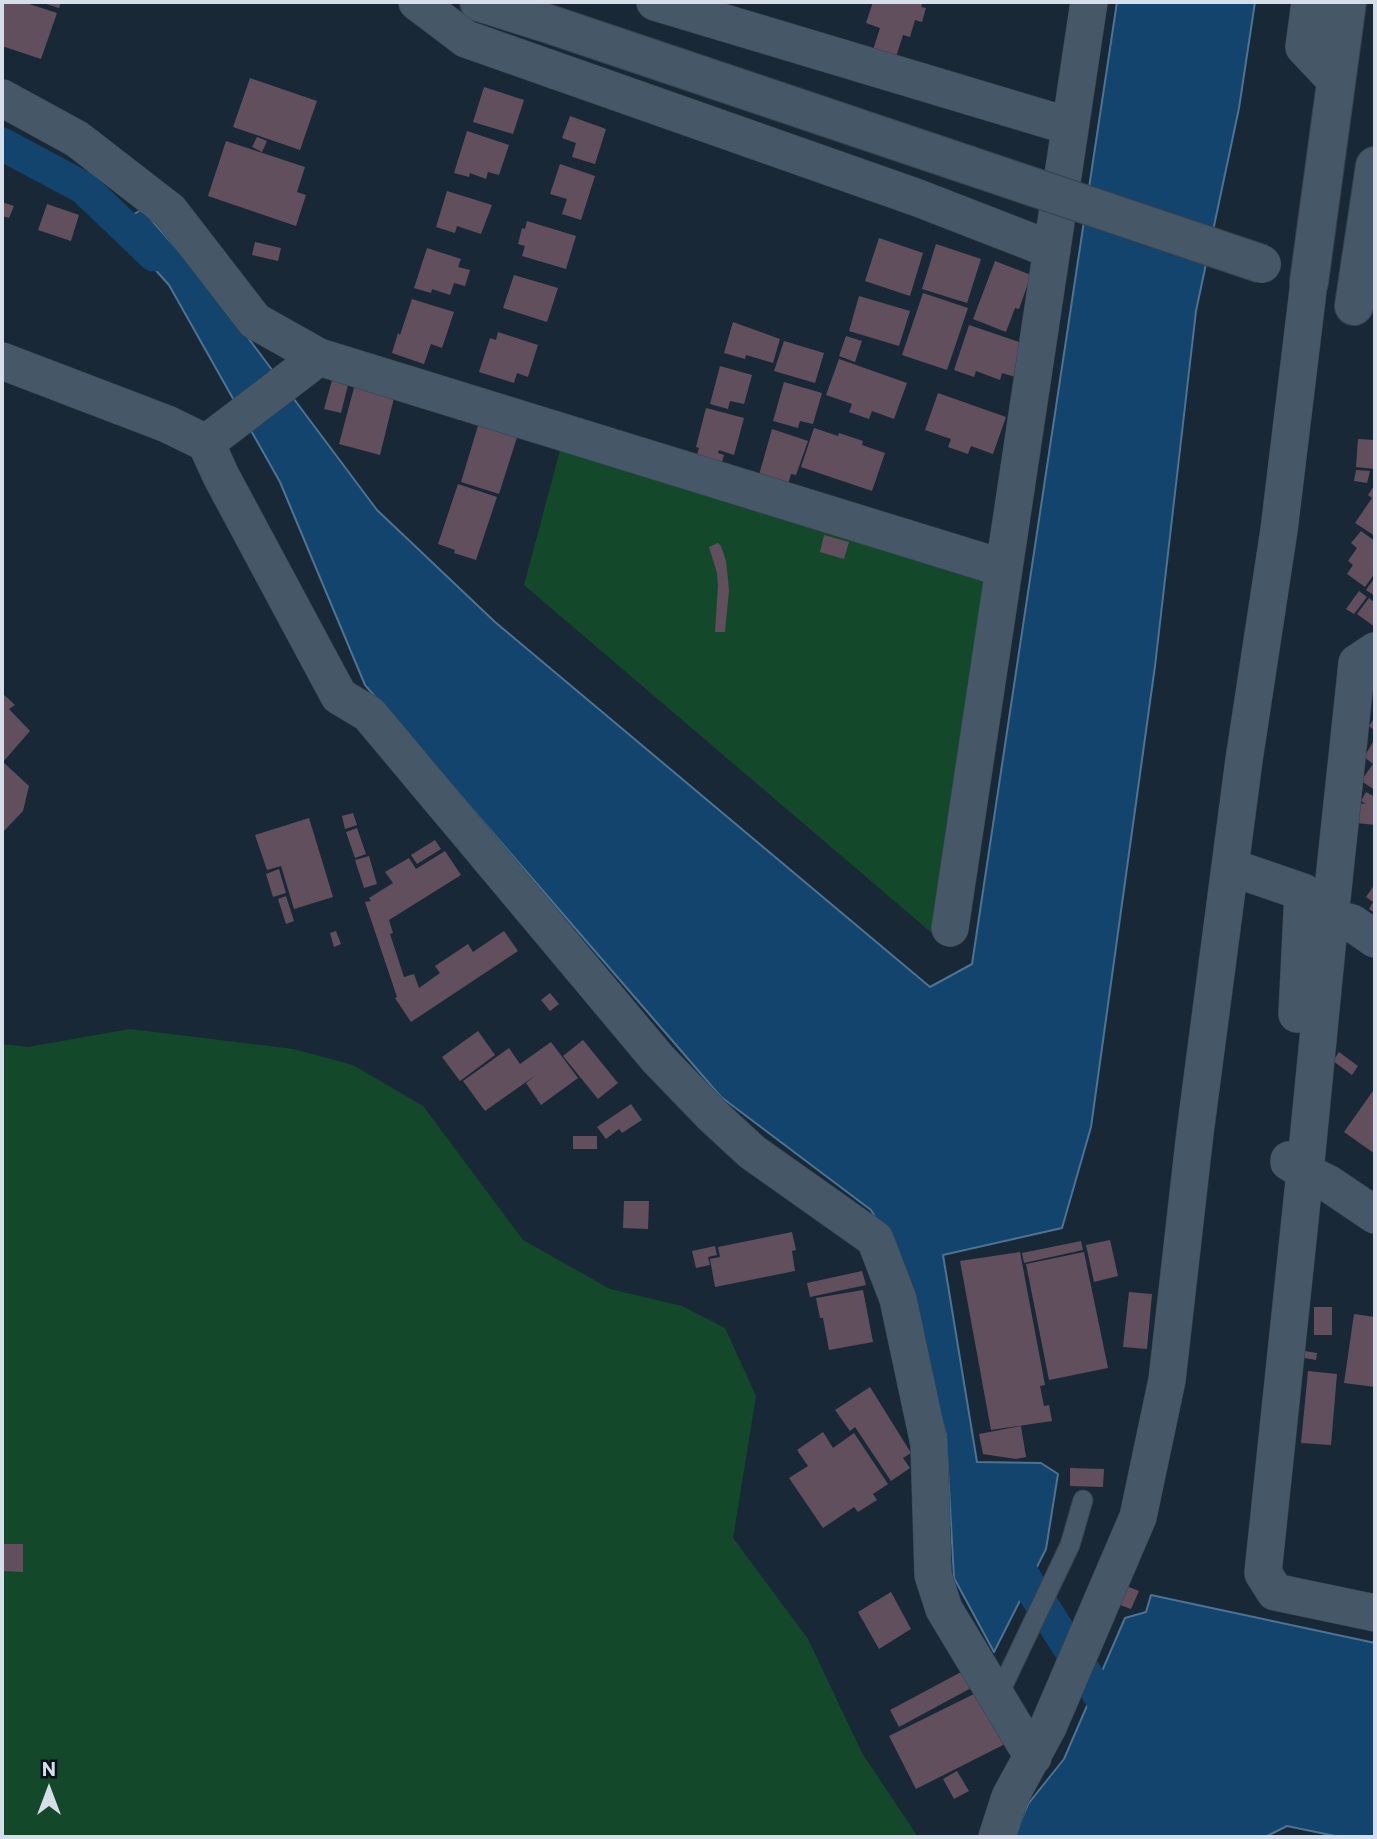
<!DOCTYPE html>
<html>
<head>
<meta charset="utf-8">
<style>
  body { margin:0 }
  #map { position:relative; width:1377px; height:1839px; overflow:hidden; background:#192836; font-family:Commissioner,sans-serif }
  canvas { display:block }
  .frame { position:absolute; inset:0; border:4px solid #d6dfe9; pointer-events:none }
  .north { position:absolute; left:14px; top:1755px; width:70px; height:70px; -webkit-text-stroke:5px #0a1017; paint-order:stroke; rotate:0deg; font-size:19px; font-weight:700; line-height:28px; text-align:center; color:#d6dfe9 }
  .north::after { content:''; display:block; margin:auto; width:24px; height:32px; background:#d6dfe9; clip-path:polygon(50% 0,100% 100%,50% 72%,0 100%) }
</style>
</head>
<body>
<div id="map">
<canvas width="1377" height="1839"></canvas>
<div class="frame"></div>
<div class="north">N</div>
</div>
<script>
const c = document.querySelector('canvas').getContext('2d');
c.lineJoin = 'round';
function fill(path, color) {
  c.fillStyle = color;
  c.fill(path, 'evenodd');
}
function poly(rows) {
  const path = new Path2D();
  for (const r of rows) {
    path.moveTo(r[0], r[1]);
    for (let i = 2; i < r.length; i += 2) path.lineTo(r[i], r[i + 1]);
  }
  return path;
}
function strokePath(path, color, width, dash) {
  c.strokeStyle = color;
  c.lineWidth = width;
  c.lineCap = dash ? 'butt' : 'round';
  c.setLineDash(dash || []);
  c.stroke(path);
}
fill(poly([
  [562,443,972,571,988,583,988,598,933,934,524,585],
  [130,1029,293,1049,353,1065,423,1106,523,1240,610,1289,682,1306,725,1328,756,1396,733,1538,808,1639,862,1753,918,1837,2,1837,2,1044,28,1047]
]), '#13492a');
const water = poly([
  [1117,2,1255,2,1239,108,1196,311,1155,666,1091,1127,1062,1228,943,1255,977,1462,1041,1463,1058,1474,1046,1549,994,1652,954,1578,946,1435,900,1260,871,1210,721,1097,365,685,280,482,169,285,116,226,142,209,210,287,377,510,495,622,930,987,972,964,1117,2],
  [1151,1595,1375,1643,1375,1837,1340,1837,1287,1826,1265,1837,1014,1837,1028,1804,1064,1759,1125,1618,1146,1612,1151,1595]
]);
fill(water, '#12446d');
strokePath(water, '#4d7292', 2);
strokePath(poly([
  [2,144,84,188,154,255],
  [1003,1544,1116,1721,1122,1722]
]), '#12446d', 33);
fill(poly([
  [2,2,23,2,57,13,41,59,2,46],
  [40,2,61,2,59,8],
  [873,2,920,2,923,3,921,7,926,8,922,22,915,20,910,37,903,35,896,57,873,50,880,28,866,23],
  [250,78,317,101,300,150,233,127],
  [484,87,524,100,513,134,473,122],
  [570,116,606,129,595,164,572,157,576,143,562,138],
  [467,131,509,145,499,175,488,172,486,179,470,173,469,177,454,173],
  [257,137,267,141,262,152,252,147],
  [226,141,305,167,297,192,306,195,296,226,208,196],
  [560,164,595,176,581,220,562,214,567,199,550,194],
  [447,191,492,205,481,234,457,226,455,233,436,227],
  [2,202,14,206,9,218,2,216],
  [47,204,79,215,71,241,38,230],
  [527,221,576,236,566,269,522,256,525,246,518,244,522,228,525,229],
  [879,238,923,253,910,296,865,281],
  [255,242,281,248,278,261,252,255],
  [936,244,981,259,967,303,922,289],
  [427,248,461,259,458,267,470,270,465,286,454,283,450,295,432,289,431,293,414,288],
  [995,261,1031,275,1019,309,1015,308,1006,332,973,319],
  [514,275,558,288,547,322,503,308],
  [923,293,968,308,947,370,902,355],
  [859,296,910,311,899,346,849,331],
  [412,299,454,312,442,348,431,344,424,364,392,353,398,333,400,335],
  [733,322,780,339,773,363,746,355,745,359,724,353],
  [969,325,1022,343,1015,377,1002,373,1000,380,976,371,974,377,954,370],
  [498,332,538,345,528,377,517,373,514,383,479,372,490,338,496,340],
  [846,336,862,341,855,362,839,356],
  [784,341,824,353,815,383,774,371],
  [839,359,907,383,894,419,872,411,869,419,849,412,852,404,826,395],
  [720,366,752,375,744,404,730,401,728,409,710,404],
  [332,380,348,385,341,413,324,409],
  [784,382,822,393,813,424,800,421,798,428,773,421],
  [355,384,395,394,380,455,339,444],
  [938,393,1006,417,993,454,971,446,968,454,948,447,951,439,925,430],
  [706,408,744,418,734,455,719,450,718,453,724,455,721,466,696,458,699,448,696,447],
  [480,419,519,431,499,494,461,482],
  [814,428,838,436,839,433,863,441,862,445,885,453,872,491,801,467],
  [772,429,808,441,796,475,791,474,787,488,759,475],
  [1358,439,1375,440,1375,469,1356,467],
  [1356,470,1370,471,1367,483,1354,481],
  [458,484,497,497,476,560,454,553,455,550,438,544],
  [1375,484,1375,536,1355,523,1372,498,1368,495],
  [1361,531,1375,541,1375,573,1365,587,1347,574,1353,565,1348,561,1357,548,1351,543],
  [824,535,849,542,844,559,820,552],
  [718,543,721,546,726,561,729,590,725,632,715,632,718,585,717,573,709,547],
  [1375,577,1375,596,1366,590],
  [1359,591,1367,597,1354,614,1346,609],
  [1369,598,1375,603,1375,627,1357,614],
  [2,693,15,705,9,709,30,731,3,762,29,786,23,811,2,833],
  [1375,717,1375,731,1369,726],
  [1373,742,1375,743,1375,790,1361,781,1373,764,1364,757],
  [1366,792,1375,797,1375,825,1356,823,1358,803,1366,804,1361,801],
  [353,813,357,825,345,829,342,816],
  [309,818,333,897,294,909,281,866,267,870,255,835],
  [357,828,366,854,355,858,346,832],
  [435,840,441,849,417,864,411,855],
  [445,851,461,875,389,920,393,933,390,934,404,977,414,974,419,988,440,973,435,966,468,944,473,952,504,931,518,951,411,1022,395,998,397,997,365,902,371,901,369,898,393,883,385,872,409,858,416,869],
  [369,856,377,884,364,888,355,860],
  [279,869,286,893,273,897,266,874],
  [1375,884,1375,913,1369,909,1373,902,1366,897],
  [286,896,294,921,286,924,278,899],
  [336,931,341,944,334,947,330,933],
  [550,993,559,1004,550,1011,541,1000],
  [478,1031,495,1055,460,1081,442,1057],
  [583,1040,618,1083,598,1099,563,1056],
  [551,1042,578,1078,541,1105,526,1083,536,1075,485,1111,463,1081,509,1048,520,1064],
  [1339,1052,1358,1066,1352,1075,1333,1061],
  [1375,1088,1375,1154,1344,1132],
  [631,1104,642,1120,622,1133,619,1129,606,1139,597,1127],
  [573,1136,597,1136,597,1149,573,1149],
  [624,1201,649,1201,648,1229,623,1228],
  [792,1232,796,1250,792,1251,795,1271,715,1287,710,1259,720,1257,718,1247],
  [1110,1240,1118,1276,1094,1282,1086,1245],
  [1081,1241,1083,1250,1024,1263,1022,1253],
  [715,1246,717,1255,708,1257,710,1265,696,1268,692,1251],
  [1020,1252,1045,1385,1040,1386,1044,1406,1049,1405,1052,1421,991,1430,960,1261],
  [1084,1252,1108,1368,1049,1380,1026,1264],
  [862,1271,866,1285,810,1297,807,1283],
  [863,1290,873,1342,829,1350,823,1318,820,1318,816,1298],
  [1129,1292,1152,1294,1147,1349,1123,1347],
  [1314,1307,1332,1307,1332,1335,1314,1335],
  [1354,1314,1375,1317,1375,1387,1344,1383],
  [1305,1351,1317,1353,1316,1360,1304,1358],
  [1308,1371,1337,1374,1331,1445,1301,1443],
  [870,1387,911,1453,903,1458,910,1468,891,1481,855,1427,850,1431,835,1410],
  [1021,1426,1026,1457,1016,1459,983,1454,979,1434],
  [823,1432,833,1448,854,1433,888,1484,873,1494,877,1500,858,1512,854,1507,823,1528,789,1478,808,1466,797,1450],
  [1070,1468,1104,1469,1103,1487,1070,1486],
  [2,1544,23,1544,23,1572,2,1571],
  [1124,1585,1139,1591,1131,1609,1117,1604],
  [891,1592,911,1629,879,1649,858,1612],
  [965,1670,973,1687,899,1727,890,1710],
  [980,1691,1007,1743,916,1789,889,1736],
  [957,1771,969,1791,954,1799,943,1779]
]), '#624f5d');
const lane = poly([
  [997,1698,1070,1545,1083,1500]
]);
const street = poly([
  [417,2,466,39,918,198,1052,250],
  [655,2,1069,126],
  [1310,2,1304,47,1336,81],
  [2,98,77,139,170,211,255,321,319,357,1003,568],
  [2,361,167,424,206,443,221,476,339,696,369,714,658,1059,712,1115,752,1152,875,1239,898,1299,929,1444,933,1575,944,1609,1033,1757],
  [206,443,319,357],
  [1375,651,1357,663,1330,917,1305,1172,1263,1573,1275,1592,1375,1613],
  [1230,867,1303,892,1297,1014],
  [1330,917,1352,923,1375,939],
  [950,928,1089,2],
  [1289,1160,1289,1162,1305,1172,1329,1184,1375,1215],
  [997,1837,1010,1797,1048,1727,1138,1517,1167,1380,1195,1133,1244,760,1279,530,1309,282]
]);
const secondary = poly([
  [479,2,549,24],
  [1309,282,1347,2],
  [1354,306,1375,166]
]);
strokePath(lane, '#36424e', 21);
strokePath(street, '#36424e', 38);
strokePath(secondary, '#36424e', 40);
strokePath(lane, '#465767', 19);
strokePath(street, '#465767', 37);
strokePath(secondary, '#465767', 38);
const secondaryBridge = poly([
  [549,24,1262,264]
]);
strokePath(secondaryBridge, '#36424e', 40, []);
strokePath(secondaryBridge, '#465767', 38);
</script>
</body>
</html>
